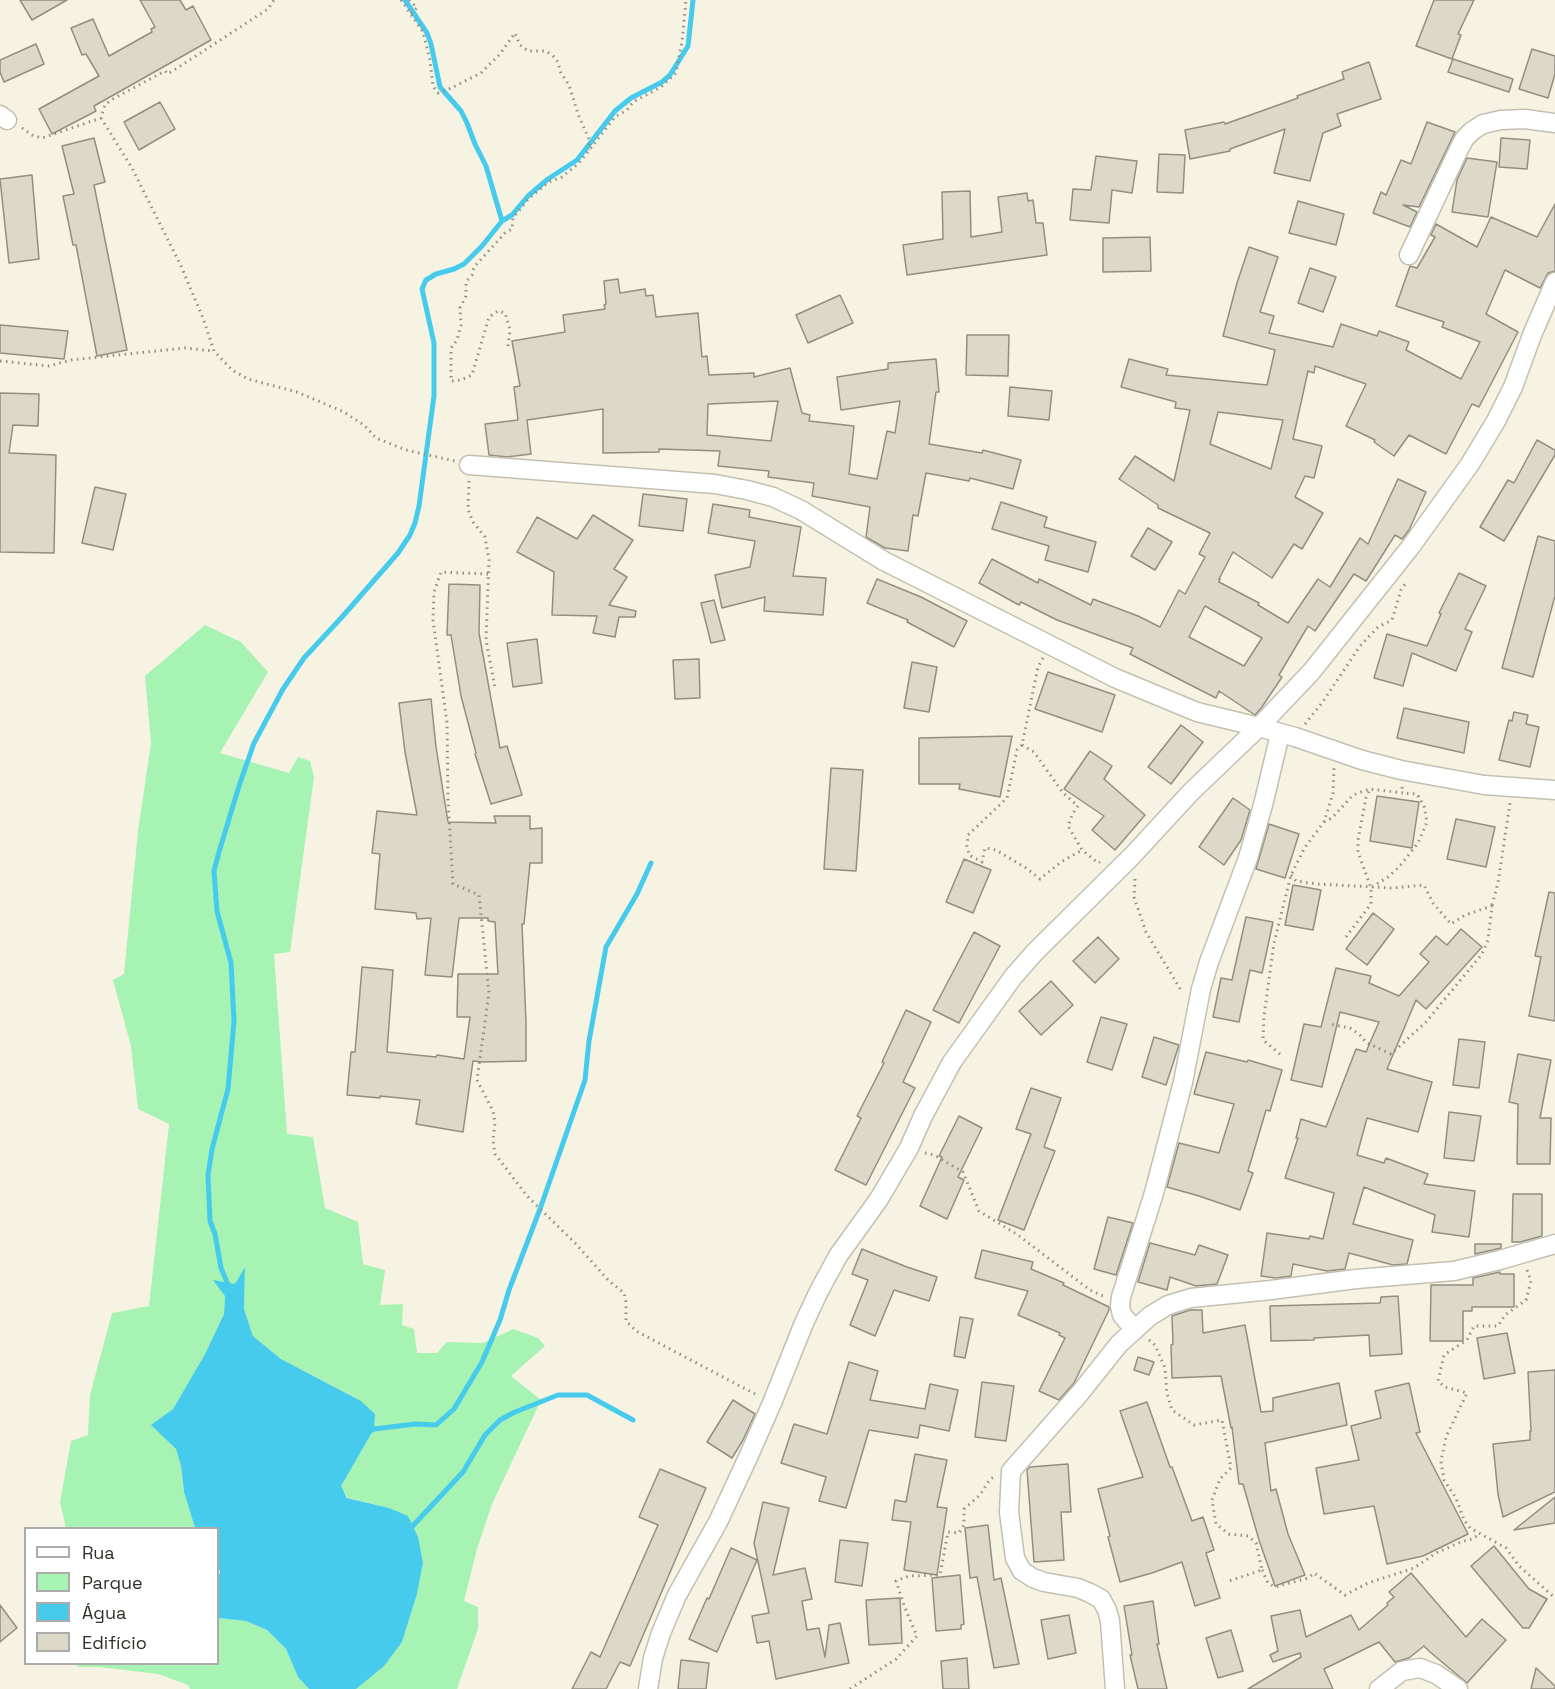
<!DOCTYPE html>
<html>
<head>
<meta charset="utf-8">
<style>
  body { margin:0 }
  #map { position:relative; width:1555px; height:1689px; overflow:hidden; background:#f7f3e3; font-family:"Space Grotesk",sans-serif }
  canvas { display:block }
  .legend { position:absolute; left:24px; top:1527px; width:195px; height:138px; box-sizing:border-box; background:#fff; border:2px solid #acaba9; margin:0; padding:8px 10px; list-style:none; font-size:18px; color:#302e28 }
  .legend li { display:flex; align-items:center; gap:12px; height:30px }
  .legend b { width:30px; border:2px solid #acaba9 }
</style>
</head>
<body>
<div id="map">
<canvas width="1555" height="1689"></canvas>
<ul class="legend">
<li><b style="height:8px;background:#fff"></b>Rua</li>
<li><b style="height:16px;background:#a7f3b4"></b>Parque</li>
<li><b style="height:16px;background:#47cbed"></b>Água</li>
<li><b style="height:16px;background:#ddd9c9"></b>Edifício</li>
</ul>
</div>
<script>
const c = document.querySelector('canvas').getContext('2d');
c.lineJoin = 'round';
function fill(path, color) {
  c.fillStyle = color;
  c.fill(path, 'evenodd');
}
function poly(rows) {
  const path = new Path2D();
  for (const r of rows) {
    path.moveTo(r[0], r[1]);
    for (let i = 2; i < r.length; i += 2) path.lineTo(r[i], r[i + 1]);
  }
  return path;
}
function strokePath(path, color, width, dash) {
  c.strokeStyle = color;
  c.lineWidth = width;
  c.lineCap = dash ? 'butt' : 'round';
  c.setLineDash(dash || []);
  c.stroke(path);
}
fill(poly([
  [205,625,241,642,268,672,220,753,289,773,298,757,310,761,314,777,290,952,274,954,287,1134,313,1137,325,1208,358,1222,363,1264,385,1270,380,1305,403,1304,402,1325,414,1329,417,1353,437,1353,447,1342,483,1343,513,1329,538,1338,545,1346,511,1376,541,1400,492,1504,477,1549,464,1601,478,1607,478,1629,457,1689,356,1689,402,1642,417,1594,423,1563,389,1508,348,1498,340,1486,374,1429,361,1401,281,1359,253,1336,244,1309,245,1268,236,1284,225,1296,224,1314,205,1354,173,1409,152,1425,176,1449,181,1466,184,1492,195,1528,66,1528,60,1502,71,1441,88,1435,90,1395,112,1313,149,1306,169,1124,138,1109,131,1046,113,980,124,974,138,831,151,743,145,676],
  [218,1618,246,1621,267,1630,286,1649,298,1677,309,1689,190,1689,188,1685,158,1674,99,1667,80,1667,73,1664,218,1664]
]), '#a7f3b4');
fill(poly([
  [245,1267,244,1309,253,1336,281,1359,361,1401,375,1414,374,1429,341,1486,347,1498,389,1508,408,1516,418,1537,423,1563,417,1594,402,1642,384,1666,356,1689,309,1689,298,1677,286,1649,267,1630,246,1621,218,1618,218,1577,220,1572,218,1565,218,1528,195,1528,184,1492,181,1466,176,1449,151,1425,173,1409,205,1354,224,1314,225,1296,213,1280,235,1284]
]), '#47cbed');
strokePath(poly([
  [502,221,512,215,528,196,548,179,577,160,615,111,631,98,662,82,670,75,688,46,693,0],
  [229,1287,221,1268,215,1234,210,1221,208,1175,212,1149,228,1089,234,1021,231,963,217,911,214,871,219,852,239,786,254,743,283,689,304,658,342,617,398,553,410,535,415,523,419,506,434,396,434,343,422,289,426,280,436,274,454,269,464,264,482,246,502,221,486,166,475,144,467,123,461,111,440,87,431,44,427,33,405,0],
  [370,1431,374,1429,415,1424,436,1425,454,1409,482,1362,500,1320,509,1290,540,1209,585,1080,589,1041,606,947,637,894,651,863],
  [408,1531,463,1472,485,1435,500,1420,515,1412,558,1395,587,1395,633,1420]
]), '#47cbed', 5);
const building = poly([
  [20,0,67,0,32,20,20,0],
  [140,0,180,0,186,10,193,6,211,40,94,106,96,111,52,134,39,109,99,76,86,54,82,55,71,28,93,19,109,56,152,32,151,29,155,27,140,0],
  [1434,0,1474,0,1458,34,1461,35,1452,59,1416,46,1434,0],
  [36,44,44,64,4,82,0,72,0,60,36,44],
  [1532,49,1555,56,1555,74,1548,98,1519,89,1532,49],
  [1453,59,1513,79,1509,92,1448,72,1453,59],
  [1369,62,1381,99,1337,114,1341,126,1323,133,1310,181,1274,173,1285,129,1230,149,1230,151,1190,159,1185,130,1224,122,1225,124,1298,98,1297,96,1344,79,1342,72,1369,62],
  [160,102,175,129,139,150,124,122,160,102],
  [1427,122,1455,132,1419,207,1403,205,1417,212,1410,227,1373,213,1381,192,1386,195,1401,160,1411,164,1427,122],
  [94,138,105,182,94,185,127,350,97,356,76,245,73,245,63,196,74,194,62,146,94,138],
  [1501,138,1530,140,1527,169,1499,167,1501,138],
  [1159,154,1185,155,1183,193,1157,192,1159,154],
  [1096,156,1137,161,1132,193,1112,190,1109,223,1070,220,1073,189,1091,190,1096,156],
  [1467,158,1497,162,1488,217,1452,212,1457,180,1467,158],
  [32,175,39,259,9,263,0,179,32,175],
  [970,191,971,237,1002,232,998,197,1027,193,1028,201,1033,200,1036,223,1043,223,1047,255,907,275,903,245,943,239,942,192,970,191],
  [1298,201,1344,214,1336,245,1289,233,1298,201],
  [1555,204,1555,271,1548,273,1540,288,1505,270,1486,314,1518,332,1479,407,1472,404,1446,454,1409,435,1394,456,1374,442,1375,440,1346,426,1366,384,1315,366,1314,373,1308,371,1293,439,1322,446,1314,478,1305,476,1295,497,1323,513,1302,549,1294,544,1272,578,1233,552,1219,579,1220,579,1219,582,1259,603,1258,605,1288,623,1318,579,1330,587,1360,538,1368,544,1398,479,1426,492,1409,530,1402,539,1395,535,1366,581,1354,574,1315,631,1308,626,1279,675,1282,677,1262,707,1255,715,1219,691,1216,698,1130,654,1133,648,1057,620,1021,602,1019,605,979,583,992,559,1038,583,1039,579,1091,605,1093,599,1138,616,1160,627,1179,590,1185,594,1205,557,1199,554,1210,533,1158,508,1158,505,1119,479,1135,456,1174,481,1190,410,1175,408,1176,402,1121,387,1129,359,1168,369,1166,375,1267,385,1275,350,1223,336,1237,283,1249,247,1278,257,1260,312,1274,316,1269,333,1333,347,1341,324,1377,336,1379,331,1409,342,1406,350,1461,379,1480,342,1442,327,1444,322,1396,306,1410,266,1417,268,1435,237,1431,235,1436,224,1477,247,1491,217,1537,237,1555,204],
  [1218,412,1283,420,1271,469,1210,444,1218,412],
  [1205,606,1262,638,1244,666,1189,637,1205,606],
  [1150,237,1151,271,1103,272,1103,238,1150,237],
  [1310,268,1336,277,1323,312,1298,303,1310,268],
  [618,279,620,293,645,289,646,296,653,295,656,317,698,313,702,357,707,356,709,375,754,373,754,377,790,368,802,413,810,415,809,421,854,426,849,474,877,479,887,431,895,433,900,401,841,410,837,377,888,369,888,363,936,359,939,392,936,392,929,444,982,453,983,450,1021,460,1013,489,970,478,969,481,926,473,918,516,913,515,908,551,885,548,866,537,870,507,812,496,814,483,768,477,769,471,718,466,720,451,659,449,659,452,603,453,603,409,527,420,531,454,507,457,489,455,485,424,518,420,514,387,520,386,512,341,565,332,563,315,605,309,604,305,606,304,604,281,618,279],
  [778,401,771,441,707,435,708,404,778,401],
  [840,295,853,323,808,343,796,315,840,295],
  [0,325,68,331,64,359,0,353,0,325],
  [967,335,1009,335,1008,376,966,375,967,335],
  [1010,387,1052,391,1049,420,1008,416,1010,387],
  [0,393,39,394,38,426,13,425,9,453,56,455,54,553,0,552,0,393],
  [1537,440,1555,450,1555,455,1504,541,1480,527,1508,480,1514,483,1537,440],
  [95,487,126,494,113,550,82,543,95,487],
  [643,494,687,499,683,531,639,526,643,494],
  [1001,502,1047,517,1044,527,1096,542,1088,572,1045,560,1049,546,992,529,1001,502],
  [713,504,750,510,749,517,801,527,793,576,826,578,823,615,764,611,765,597,722,608,715,575,750,567,755,541,708,533,713,504],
  [593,515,633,540,614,569,627,577,609,605,636,611,635,617,619,617,615,637,593,633,597,616,552,615,554,572,517,552,537,517,577,539,593,515],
  [1148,528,1172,542,1155,570,1131,556,1148,528],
  [1538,536,1555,541,1555,596,1533,677,1502,668,1538,536],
  [1459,573,1486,586,1465,629,1472,632,1456,671,1412,653,1403,686,1374,678,1387,634,1427,646,1441,614,1439,613,1459,573],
  [877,579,921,597,967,621,954,647,907,622,908,620,867,603,877,579],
  [449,584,480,585,479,633,500,748,507,746,522,795,491,804,475,754,476,753,461,696,451,635,447,635,449,584],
  [714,600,725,640,711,643,701,603,714,600],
  [537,639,542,683,513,687,507,643,537,639],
  [699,659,700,698,675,699,673,660,699,659],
  [912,662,937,667,929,712,904,708,912,662],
  [1048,672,1115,695,1102,732,1035,709,1048,672],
  [431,699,436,747,448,822,496,823,494,816,530,816,530,829,542,828,542,863,530,863,524,924,522,924,526,1022,526,1061,483,1062,473,1061,463,1132,416,1124,420,1100,380,1096,380,1098,347,1095,351,1052,355,1052,362,967,393,970,387,1052,436,1057,437,1055,464,1059,470,1017,457,1017,458,974,498,974,495,922,488,921,488,918,459,918,452,977,425,975,431,918,417,919,416,913,375,909,380,854,372,853,377,811,417,815,405,752,399,703,431,699],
  [1404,708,1469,722,1464,753,1397,738,1404,708],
  [1514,712,1528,715,1526,724,1539,727,1530,767,1499,760,1509,720,1512,721,1514,712],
  [1181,725,1203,742,1171,784,1148,767,1181,725],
  [1012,736,1000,797,959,789,960,784,919,784,919,738,1012,736],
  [1090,751,1112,766,1104,779,1145,815,1115,850,1092,830,1104,816,1064,789,1090,751],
  [831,768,863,770,856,871,824,869,831,768],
  [1377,796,1419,802,1412,848,1370,841,1377,796],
  [1233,798,1250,810,1241,840,1224,865,1199,847,1233,798],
  [1456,819,1495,827,1486,867,1447,859,1456,819],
  [1269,824,1299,834,1285,878,1256,869,1269,824],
  [964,859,991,870,973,913,946,902,964,859],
  [1293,885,1321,890,1313,930,1285,925,1293,885],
  [1549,892,1555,893,1555,1021,1529,1016,1541,957,1535,956,1549,892],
  [1373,913,1394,929,1367,965,1346,949,1373,913],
  [1246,917,1273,922,1262,973,1250,970,1239,1022,1213,1017,1221,978,1232,980,1246,917],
  [1461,929,1482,947,1426,1009,1416,1000,1387,1069,1432,1082,1418,1132,1367,1118,1357,1155,1384,1163,1386,1158,1428,1174,1424,1184,1475,1191,1469,1237,1432,1232,1435,1215,1364,1187,1353,1224,1413,1240,1407,1264,1393,1265,1349,1253,1345,1269,1327,1271,1293,1264,1291,1276,1276,1278,1261,1276,1267,1233,1309,1239,1310,1236,1323,1239,1334,1193,1285,1178,1298,1138,1296,1138,1301,1119,1326,1127,1356,1049,1366,1052,1379,1022,1340,1012,1322,1087,1291,1080,1304,1024,1321,1027,1336,968,1371,976,1369,983,1399,996,1429,962,1420,954,1436,936,1447,945,1461,929],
  [974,932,1000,946,959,1023,933,1010,974,932],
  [1098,937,1119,959,1095,983,1073,961,1098,937],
  [1051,981,1073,1005,1041,1035,1019,1011,1051,981],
  [906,1010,931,1022,903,1082,915,1088,866,1185,835,1170,861,1118,857,1116,884,1063,882,1062,906,1010],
  [1101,1017,1127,1024,1112,1070,1087,1062,1101,1017],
  [1154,1037,1179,1045,1166,1085,1142,1077,1154,1037],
  [1459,1039,1485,1042,1479,1088,1453,1085,1459,1039],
  [1206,1052,1247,1062,1248,1060,1282,1070,1270,1111,1266,1110,1248,1171,1253,1173,1240,1210,1199,1196,1167,1187,1179,1143,1219,1153,1234,1104,1194,1094,1206,1052],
  [1518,1054,1551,1060,1540,1118,1551,1118,1550,1164,1517,1164,1518,1104,1509,1102,1518,1054],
  [1031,1088,1061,1098,1044,1147,1055,1151,1024,1230,998,1220,1031,1134,1016,1129,1031,1088],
  [1449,1112,1481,1116,1474,1161,1444,1158,1449,1112],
  [959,1116,982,1128,958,1177,964,1180,947,1219,920,1206,942,1157,939,1156,959,1116],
  [1513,1194,1542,1194,1542,1236,1520,1242,1512,1242,1513,1194],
  [1108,1217,1133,1223,1116,1275,1094,1269,1108,1217],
  [1150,1243,1195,1255,1199,1245,1228,1255,1217,1284,1196,1286,1170,1277,1167,1290,1138,1282,1150,1243],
  [1475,1244,1501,1244,1501,1248,1475,1254,1475,1244],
  [862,1249,907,1267,937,1277,929,1301,894,1290,875,1336,850,1325,868,1280,852,1274,862,1249],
  [982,1250,1033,1262,1031,1269,1064,1283,1063,1285,1109,1307,1109,1310,1074,1383,1059,1400,1039,1391,1065,1338,1059,1335,1060,1333,1018,1315,1028,1291,975,1278,982,1250],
  [1500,1272,1500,1274,1514,1274,1514,1307,1472,1307,1472,1311,1463,1311,1463,1341,1430,1341,1431,1285,1473,1285,1473,1278,1500,1272],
  [1398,1296,1402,1354,1370,1356,1369,1335,1314,1338,1314,1340,1271,1341,1270,1306,1380,1303,1381,1297,1398,1296],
  [1190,1310,1202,1310,1203,1333,1245,1325,1261,1412,1273,1411,1273,1398,1339,1383,1347,1425,1265,1443,1271,1491,1276,1489,1288,1534,1305,1575,1275,1586,1259,1540,1243,1484,1239,1484,1232,1427,1231,1428,1221,1376,1172,1378,1171,1345,1173,1344,1172,1316,1190,1310],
  [960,1317,973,1319,965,1358,954,1356,960,1317],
  [1507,1333,1515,1373,1484,1379,1477,1338,1507,1333],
  [1138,1357,1154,1362,1149,1375,1134,1370,1138,1357],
  [849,1362,878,1371,870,1400,925,1409,930,1384,958,1390,949,1431,920,1425,918,1438,869,1430,846,1508,819,1501,826,1477,781,1463,794,1424,827,1434,849,1362],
  [1555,1370,1555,1492,1503,1517,1498,1494,1493,1444,1530,1440,1530,1431,1531,1431,1528,1372,1555,1370],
  [982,1382,1014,1386,1006,1441,975,1437,982,1382],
  [1409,1383,1420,1432,1416,1433,1468,1534,1423,1556,1387,1564,1374,1506,1324,1514,1316,1468,1359,1460,1351,1426,1381,1418,1375,1391,1409,1383],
  [733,1400,755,1414,743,1440,732,1458,707,1442,733,1400],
  [1147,1402,1170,1467,1172,1467,1192,1521,1203,1517,1214,1550,1206,1553,1220,1598,1195,1606,1182,1562,1152,1573,1120,1582,1108,1537,1110,1536,1098,1489,1143,1477,1120,1411,1147,1402],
  [915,1454,947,1460,937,1507,947,1508,937,1575,904,1570,911,1522,892,1520,895,1500,906,1502,915,1454],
  [1068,1464,1071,1512,1061,1512,1064,1560,1034,1562,1027,1470,1030,1467,1068,1464],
  [660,1469,706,1488,630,1666,620,1662,606,1689,572,1689,591,1652,600,1657,658,1525,639,1517,660,1469],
  [1555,1497,1555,1523,1514,1530,1555,1497],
  [763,1502,789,1508,773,1575,805,1568,812,1599,802,1601,807,1630,819,1628,825,1657,829,1625,840,1623,849,1663,776,1679,769,1641,757,1643,752,1616,769,1613,754,1543,763,1502],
  [988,1525,994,1580,1001,1578,1019,1664,994,1668,977,1577,970,1578,965,1528,988,1525],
  [840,1540,868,1543,862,1586,835,1582,840,1540],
  [1494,1546,1529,1589,1547,1599,1529,1628,1523,1628,1471,1566,1494,1546],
  [731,1548,757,1560,717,1652,689,1639,707,1598,709,1599,731,1548],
  [1411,1573,1466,1637,1482,1619,1506,1640,1467,1683,1430,1652,1424,1646,1409,1658,1395,1662,1379,1642,1324,1669,1333,1689,1248,1689,1301,1657,1300,1653,1273,1662,1270,1655,1278,1651,1271,1616,1300,1610,1306,1637,1351,1615,1359,1630,1388,1605,1387,1603,1394,1597,1389,1592,1411,1573],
  [960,1575,964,1624,961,1625,961,1629,936,1631,932,1578,960,1575],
  [900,1598,902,1643,869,1645,866,1600,900,1598],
  [1153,1601,1159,1644,1157,1644,1167,1689,1138,1689,1130,1655,1132,1655,1124,1606,1153,1601],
  [0,1605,17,1628,0,1642,0,1605],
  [1069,1615,1076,1653,1048,1659,1041,1620,1069,1615],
  [1231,1630,1243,1671,1218,1678,1206,1638,1231,1630],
  [967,1658,969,1689,943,1689,941,1661,967,1658],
  [681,1660,709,1663,706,1689,678,1689,681,1660],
  [1536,1668,1555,1686,1555,1689,1531,1689,1536,1668]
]);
fill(building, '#ddd9c9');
strokePath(building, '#928f80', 1.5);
const minor = poly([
  [0,115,7,120],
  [1409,255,1459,149,1465,138,1472,131,1483,124,1501,120,1525,119,1555,123],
  [469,465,715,484,747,490,773,497,801,510,884,561,1115,678,1197,712,1259,727,1312,671,1412,545,1470,464,1496,421,1513,387,1532,335,1555,282],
  [1135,1330,1122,1315,1120,1306,1121,1297,1154,1193,1183,1082,1201,989,1209,962,1248,858,1263,805,1280,734],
  [648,1689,653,1658,661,1633,677,1595,718,1522,750,1453,772,1403,804,1323,819,1291,838,1256,879,1199,909,1148,923,1116,952,1062,1013,977,1035,952,1132,856,1191,792,1259,727,1295,737,1362,760,1401,770,1484,785,1555,790],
  [1115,1689,1110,1621,1107,1610,1101,1599,1090,1593,1078,1588,1044,1582,1033,1578,1022,1571,1015,1558,1009,1512,1011,1471,1080,1393,1119,1344,1150,1316,1168,1305,1191,1298,1271,1290,1356,1279,1454,1271,1500,1260,1555,1244],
  [1379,1689,1402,1671,1420,1668,1436,1674,1458,1689]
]);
strokePath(minor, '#c4c0b1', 21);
strokePath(poly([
  [401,0,423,32,430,60,433,86,438,93,447,90,481,73,500,54,515,33,520,45,528,51,546,51,553,56,558,62,561,73,569,85,578,114,589,139,589,150],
  [409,0,417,8,410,14],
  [101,118,132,168,181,266,203,318,214,351,232,370,248,379,297,392,344,412,364,425,376,438,406,450,455,461],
  [22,128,32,135,42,138,101,118,105,105,111,100,165,71,168,74,268,9,274,0],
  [508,346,510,330,505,313,498,311,489,317,472,375,461,380,451,381,451,348,457,340,461,325,460,308,466,296,466,282,472,275,474,267,505,233,512,229,513,218,529,198,549,182,562,177,579,163,615,117,627,110,633,102,661,87,676,73,682,42,686,0],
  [0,361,49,366,71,360,185,348,214,351],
  [469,481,468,510,473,522,485,537,489,560,486,640,495,688],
  [488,574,441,572,434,592,433,620,447,723,448,799,453,884,479,895,489,993,477,1080,493,1111,495,1123,493,1139,495,1154,527,1196,576,1244,609,1281,624,1293,626,1302,626,1321,636,1331,757,1395],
  [1043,658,1038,667,1022,745,1017,750,1007,798,968,835,967,846,969,855,982,862,985,848,996,850,1026,868,1040,879,1061,862,1082,850],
  [1305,724,1322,703,1360,646,1378,627,1392,620,1401,590,1407,581],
  [1022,745,1034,752,1063,793,1078,806,1072,815,1068,826,1082,850,1098,863,1100,862],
  [1324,822,1332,818,1353,795,1369,789],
  [1291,875,1296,881,1317,884,1392,888,1424,885,1433,903,1451,924,1465,915,1492,906,1488,940,1482,954,1426,1022,1391,1054,1367,1043,1359,1034,1350,1028,1329,1024],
  [1135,879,1134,897,1146,932,1182,992],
  [1372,887,1388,877,1399,867,1418,843,1427,822,1424,806,1417,794,1403,793],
  [1492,905,1498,883,1510,803],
  [1346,937,1371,904,1371,888,1358,852,1358,840,1366,798,1370,789,1403,793,1402,787],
  [1280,1054,1263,1040,1264,1016,1274,943,1291,875,1305,847,1324,822,1333,793,1334,768],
  [925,1153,934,1155,963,1172,979,1211,1018,1235,1090,1290,1103,1296],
  [1527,1270,1531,1281,1526,1300,1505,1315,1498,1326,1474,1326,1467,1340,1444,1355,1438,1381,1445,1387,1467,1393,1446,1437,1441,1461,1444,1480,1456,1498,1464,1520,1470,1528,1506,1548,1519,1566,1555,1598],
  [1149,1340,1155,1345,1165,1368,1167,1394,1172,1410,1194,1425,1222,1420,1231,1468,1220,1479,1212,1500,1216,1524,1229,1534,1248,1536,1256,1543,1262,1570,1226,1582],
  [1262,1570,1268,1583,1275,1587,1308,1578,1314,1573,1345,1595,1368,1583,1414,1568,1436,1553,1461,1542,1472,1539,1480,1534],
  [850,1689,896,1659,917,1636,905,1608,896,1581,909,1576,940,1575,948,1532,959,1533,964,1525,964,1509,980,1495,990,1479,994,1477]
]), '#918e83', 3, [1.5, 4.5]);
strokePath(minor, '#fff', 18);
</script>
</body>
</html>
